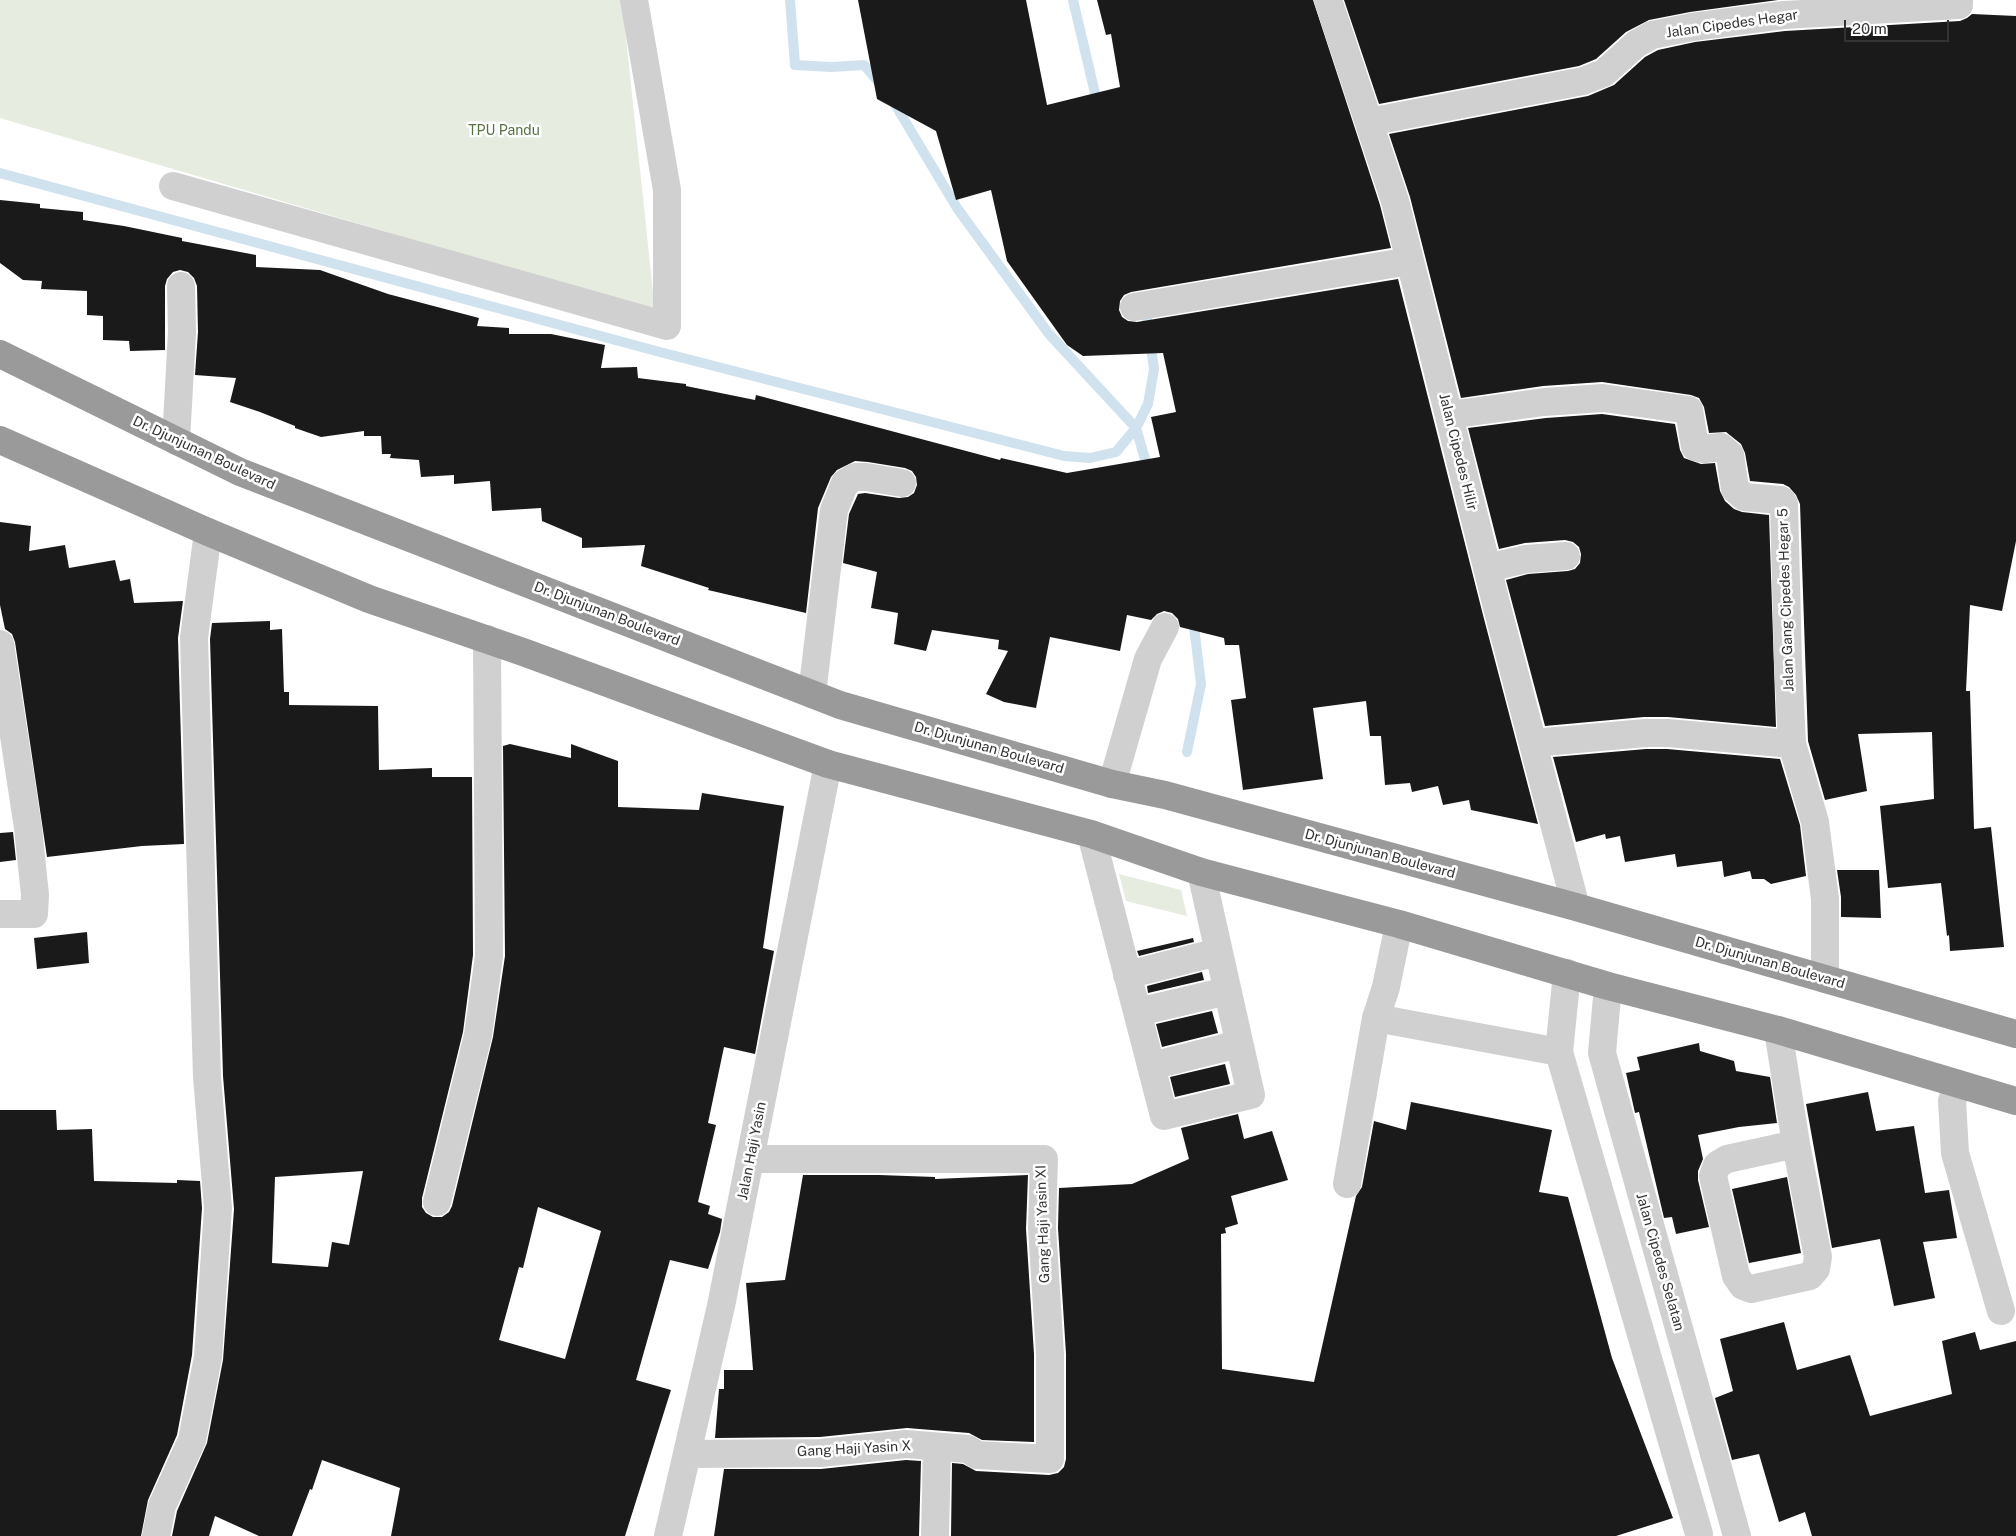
<!DOCTYPE html>
<html>
<head>
<meta charset="utf-8">
<style>
  body { margin:0 }
  #map { position:relative; width:2016px; height:1536px; overflow:hidden; background:#fff; font-family:"Public Sans",sans-serif }
  canvas { display:block }
  .scale { position:absolute; left:1844px; top:20px; width:105px; height:22px; box-sizing:border-box; border:2px solid #333; border-top:0; padding-left:6px; font-size:15px; line-height:18px; white-space:nowrap; color:#333; -webkit-text-stroke:4px #fff; paint-order:stroke }
</style>
</head>
<body>
<div id="map">
<canvas width="2016" height="1536"></canvas>
<div class="scale">20 m</div>
</div>
<script>
const c = document.querySelector('canvas').getContext('2d');
c.lineJoin = 'round';
function fill(path, color) {
  c.fillStyle = color;
  c.fill(path, 'evenodd');
}
function poly(rows) {
  const path = new Path2D();
  for (const r of rows) {
    path.moveTo(r[0], r[1]);
    for (let i = 2; i < r.length; i += 2) path.lineTo(r[i], r[i + 1]);
  }
  return path;
}
function strokePath(path, color, width, dash) {
  c.strokeStyle = color;
  c.lineWidth = width;
  c.lineCap = dash ? 'butt' : 'round';
  c.setLineDash(dash || []);
  c.stroke(path);
}
function label(font, color, halo, rows, align = 'center') {
  c.font = font + ' "Public Sans",sans-serif';
  c.lineWidth = 5;
  c.setLineDash([]);
  c.textBaseline = 'middle';
  c.strokeStyle = halo;
  c.fillStyle = color;
  for (const [text, x, y, turn = 0] of rows) {
    c.save();
    c.translate(x, y);
    c.rotate((+turn || 0) * Math.PI / 180);
    c.textAlign = isNaN(turn) ? turn : align;
    if (halo) c.strokeText(text, 0, 0);
    c.fillText(text, 0, 0);
    c.restore();
  }
}
fill(poly([
  [0,0,622,0,655,311,0,118],
  [1119,874,1181,890,1187,916,1126,901]
]), '#e6ecdf');
strokePath(poly([
  [790,0,795,65,832,67,864,65,881,85],
  [1073,0,1098,106],
  [893,101,957,208,1049,334,1136,428,1149,473],
  [0,173,656,351,1064,456,1090,458,1116,452,1136,428,1148,404,1154,369,1145,305],
  [1187,752,1201,684,1193,618]
]), '#cfe2ee', 10);
fill(poly([
  [858,0,1026,0,1047,105,1120,87,1111,34,1106,35,1097,0,1313,0,1380,205,1391,248,1131,292,1124,295,1120,301,1119,310,1122,317,1128,321,1137,322,1398,279,1483,615,1538,824,1471,810,1469,800,1443,805,1438,786,1412,792,1410,783,1385,785,1381,736,1370,736,1366,701,1313,708,1323,779,1243,790,1231,700,1246,698,1239,645,1225,645,1224,638,1180,627,1178,619,1172,613,1164,611,1157,614,1151,620,1127,615,1120,651,1050,637,1036,708,1004,702,986,694,1008,651,998,649,999,640,932,630,926,651,894,644,898,613,871,608,877,572,843,563,849,514,858,494,865,493,899,498,908,497,914,493,917,485,916,477,912,471,905,468,868,462,855,461,837,470,831,477,818,508,806,613,708,590,709,588,641,566,645,545,582,548,582,538,542,521,541,508,492,511,490,481,454,484,454,475,421,477,419,460,390,458,391,454,382,454,381,436,364,436,364,431,321,437,295,428,295,426,260,412,230,402,236,378,195,375,198,332,197,286,194,278,188,272,180,270,173,272,167,279,165,286,165,350,130,351,129,341,103,340,103,316,87,315,87,291,41,289,42,281,23,280,0,263,0,200,40,204,40,208,83,212,83,220,124,226,182,238,182,241,256,255,256,267,320,270,388,294,479,318,477,326,509,328,509,334,551,334,605,345,601,368,637,367,638,378,686,384,686,386,755,400,756,395,1000,460,1001,458,1067,473,1160,457,1151,417,1176,412,1163,353,1083,356,1067,345,1007,261,991,190,956,200,936,131,877,99],
  [1344,0,1778,0,1690,12,1649,20,1626,32,1596,59,1579,66,1379,104],
  [1972,14,2016,16,2016,541,2002,611,1970,605,1966,691,1970,691,1974,829,1991,827,2004,947,1950,951,1949,935,1947,936,1941,883,1888,888,1880,806,1934,799,1932,732,1858,734,1867,791,1825,800,1808,741,1800,504,1796,495,1789,487,1783,484,1750,481,1745,453,1741,444,1726,432,1709,433,1704,407,1699,398,1691,395,1602,382,1543,386,1461,398,1410,197,1389,134,1588,96,1614,85,1645,57,1658,50,1695,42,1785,31,1960,21,1967,18],
  [1602,414,1675,424,1680,450,1684,458,1701,464,1715,463,1720,491,1725,501,1734,509,1742,512,1769,515,1776,727,1668,717,1644,717,1545,726,1506,580,1528,574,1568,571,1575,569,1580,563,1581,554,1579,547,1573,542,1565,540,1525,543,1499,549,1468,428,1546,418],
  [0,522,31,526,29,551,65,545,69,568,115,560,120,581,130,579,134,603,183,601,178,638,184,844,142,846,47,857,15,642,12,634,5,629,0,605],
  [270,621,270,630,282,629,284,692,289,692,289,705,378,706,379,770,432,768,432,777,472,777,473,955,463,1032,422,1198,422,1207,426,1213,433,1217,442,1217,449,1212,452,1206,493,1037,505,956,503,746,510,744,571,758,571,744,618,761,618,807,699,810,702,793,784,806,763,948,774,951,755,1054,724,1047,708,1123,716,1125,698,1202,710,1206,708,1214,722,1219,720,1232,708,1269,670,1260,636,1380,671,1390,625,1536,391,1536,400,1488,322,1460,312,1490,310,1489,292,1536,259,1536,215,1516,209,1536,172,1536,177,1511,207,1443,223,1360,234,1209,223,1076,210,639,212,623],
  [363,1171,349,1245,332,1242,328,1267,272,1263,275,1177],
  [538,1207,601,1231,565,1359,499,1340,519,1267,523,1268],
  [1646,749,1667,749,1780,759,1800,825,1806,876,1771,884,1764,879,1752,879,1750,871,1724,877,1722,861,1677,867,1675,854,1625,862,1620,836,1606,839,1605,834,1576,842,1553,757],
  [13,832,16,860,0,862,0,833],
  [1837,870,1879,870,1881,918,1841,917,1841,897],
  [87,932,89,963,37,969,34,938],
  [1193,938,1194,942,1139,956,1137,951],
  [1202,972,1204,980,1148,993,1147,986],
  [1212,1011,1218,1033,1162,1047,1156,1024],
  [1699,1043,1700,1051,1734,1061,1736,1071,1770,1077,1777,1123,1739,1127,1698,1135,1703,1159,1698,1171,1698,1180,1709,1227,1676,1234,1672,1217,1664,1218,1639,1112,1635,1113,1626,1073,1640,1070,1637,1057],
  [1225,1064,1230,1084,1175,1097,1170,1077],
  [1868,1092,1876,1131,1914,1126,1925,1193,1949,1190,1957,1238,1923,1242,1935,1298,1894,1306,1880,1239,1832,1248,1806,1104],
  [1411,1102,1552,1130,1539,1192,1568,1197,1612,1358,1673,1518,1616,1536,951,1536,952,1463,963,1464,976,1471,1049,1475,1058,1473,1064,1467,1066,1459,1066,1354,1058,1228,1059,1188,1132,1184,1189,1159,1181,1128,1238,1114,1244,1139,1272,1131,1288,1180,1231,1196,1238,1224,1225,1228,1226,1233,1221,1234,1222,1369,1314,1382,1356,1196,1362,1187,1374,1121,1406,1130],
  [0,1110,56,1110,57,1130,92,1129,94,1181,177,1183,177,1180,200,1181,202,1208,192,1355,177,1435,148,1500,141,1536,0,1536],
  [803,1175,879,1175,935,1177,935,1179,1028,1175,1026,1229,1034,1354,1034,1442,982,1440,969,1433,907,1428,820,1437,715,1438,719,1389,724,1389,724,1370,753,1370,746,1283,785,1280],
  [1787,1177,1801,1253,1749,1263,1732,1189],
  [1784,1322,1797,1370,1850,1355,1870,1416,1952,1394,1942,1341,1975,1332,1980,1350,2016,1341,2016,1536,1812,1536,1805,1512,1779,1522,1759,1454,1732,1460,1715,1398,1733,1391,1720,1339],
  [906,1460,921,1461,919,1536,714,1536,724,1469,821,1469]
]), '#1a1a1a');
strokePath(poly([
  [1328,0,1395,201,1498,611,1576,907],
  [1369,122,1583,81,1604,73,1636,44,1652,35,1692,27,1784,15,1959,5,1959,0],
  [173,186,667,326,667,190,634,0],
  [1134,307,1410,261],
  [1449,415,1544,402,1603,398,1689,410,1695,447,1704,449,1721,447,1730,455,1735,489,1744,497,1781,500,1784,504,1788,662,1792,744,1668,733,1645,733,1533,743],
  [176,441,182,332,181,286],
  [1487,568,1526,559,1566,556],
  [0,644,28,828,35,895,34,914,0,914],
  [812,694,834,510,845,483,855,477,866,477,902,483],
  [1792,744,1815,822,1825,899,1825,979],
  [1112,784,1148,659,1165,627],
  [1091,834,1164,1116,1251,1095,1201,872],
  [1567,973,1559,1052,1699,1534],
  [1127,975,1218,952],
  [1608,986,1602,1053,1737,1536],
  [1138,1012,1227,991],
  [1376,1018,1559,1052],
  [1778,1030,1796,1144,1818,1257,1816,1269,1810,1276,1751,1289,1743,1286,1736,1276,1713,1176,1717,1165,1727,1159,1796,1144],
  [1151,1066,1239,1044],
  [1958,1084,1952,1101,1955,1153,2001,1311],
  [1347,1184,1376,1018,1386,987,1399,924],
  [437,1202,478,1035,489,956,487,639],
  [687,1454,821,1453,906,1444,968,1449,977,1455,1050,1459,1050,1354,1042,1228,1044,1159,750,1159],
  [156,1536,162,1506,192,1440,208,1357,218,1208,207,1077,194,638,208,532],
  [668,1536,721,1306,828,764],
  [935,1536,937,1447]
]), '#d0d0d0', 28);
strokePath(poly([
  [0,354,240,472,840,705,1112,784,1165,795,1576,907,2016,1034],
  [0,440,208,532,369,599,523,652,828,764,1091,834,1201,872,1399,924,1608,986,1778,1030,2016,1101]
]), '#9a9a9a', 28);
label('14px', '#333', '#fff', [
  ["Jalan Cipedes Hegar",1732,24,-8],
  ["Jalan Cipedes Hilir",1458,452,76],
  ["Dr. Djunjunan Boulevard",204,453,25],
  ["Jalan Gang Cipedes Hegar 5",1786,600,-92],
  ["Dr. Djunjunan Boulevard",607,614,21],
  ["Dr. Djunjunan Boulevard",989,748,16],
  ["Dr. Djunjunan Boulevard",1380,854,15],
  ["Dr. Djunjunan Boulevard",1770,963,16],
  ["Jalan Haji Yasin",752,1151,-79],
  ["Gang Haji Yasin XI",1043,1224,-92],
  ["Jalan Cipedes Selatan",1660,1262,74],
  ["Gang Haji Yasin X",854,1449,-3]
]);
label('14px', '#56703f', '#fff', [
  ["TPU Pandu",504,131]
]);
</script>
</body>
</html>
